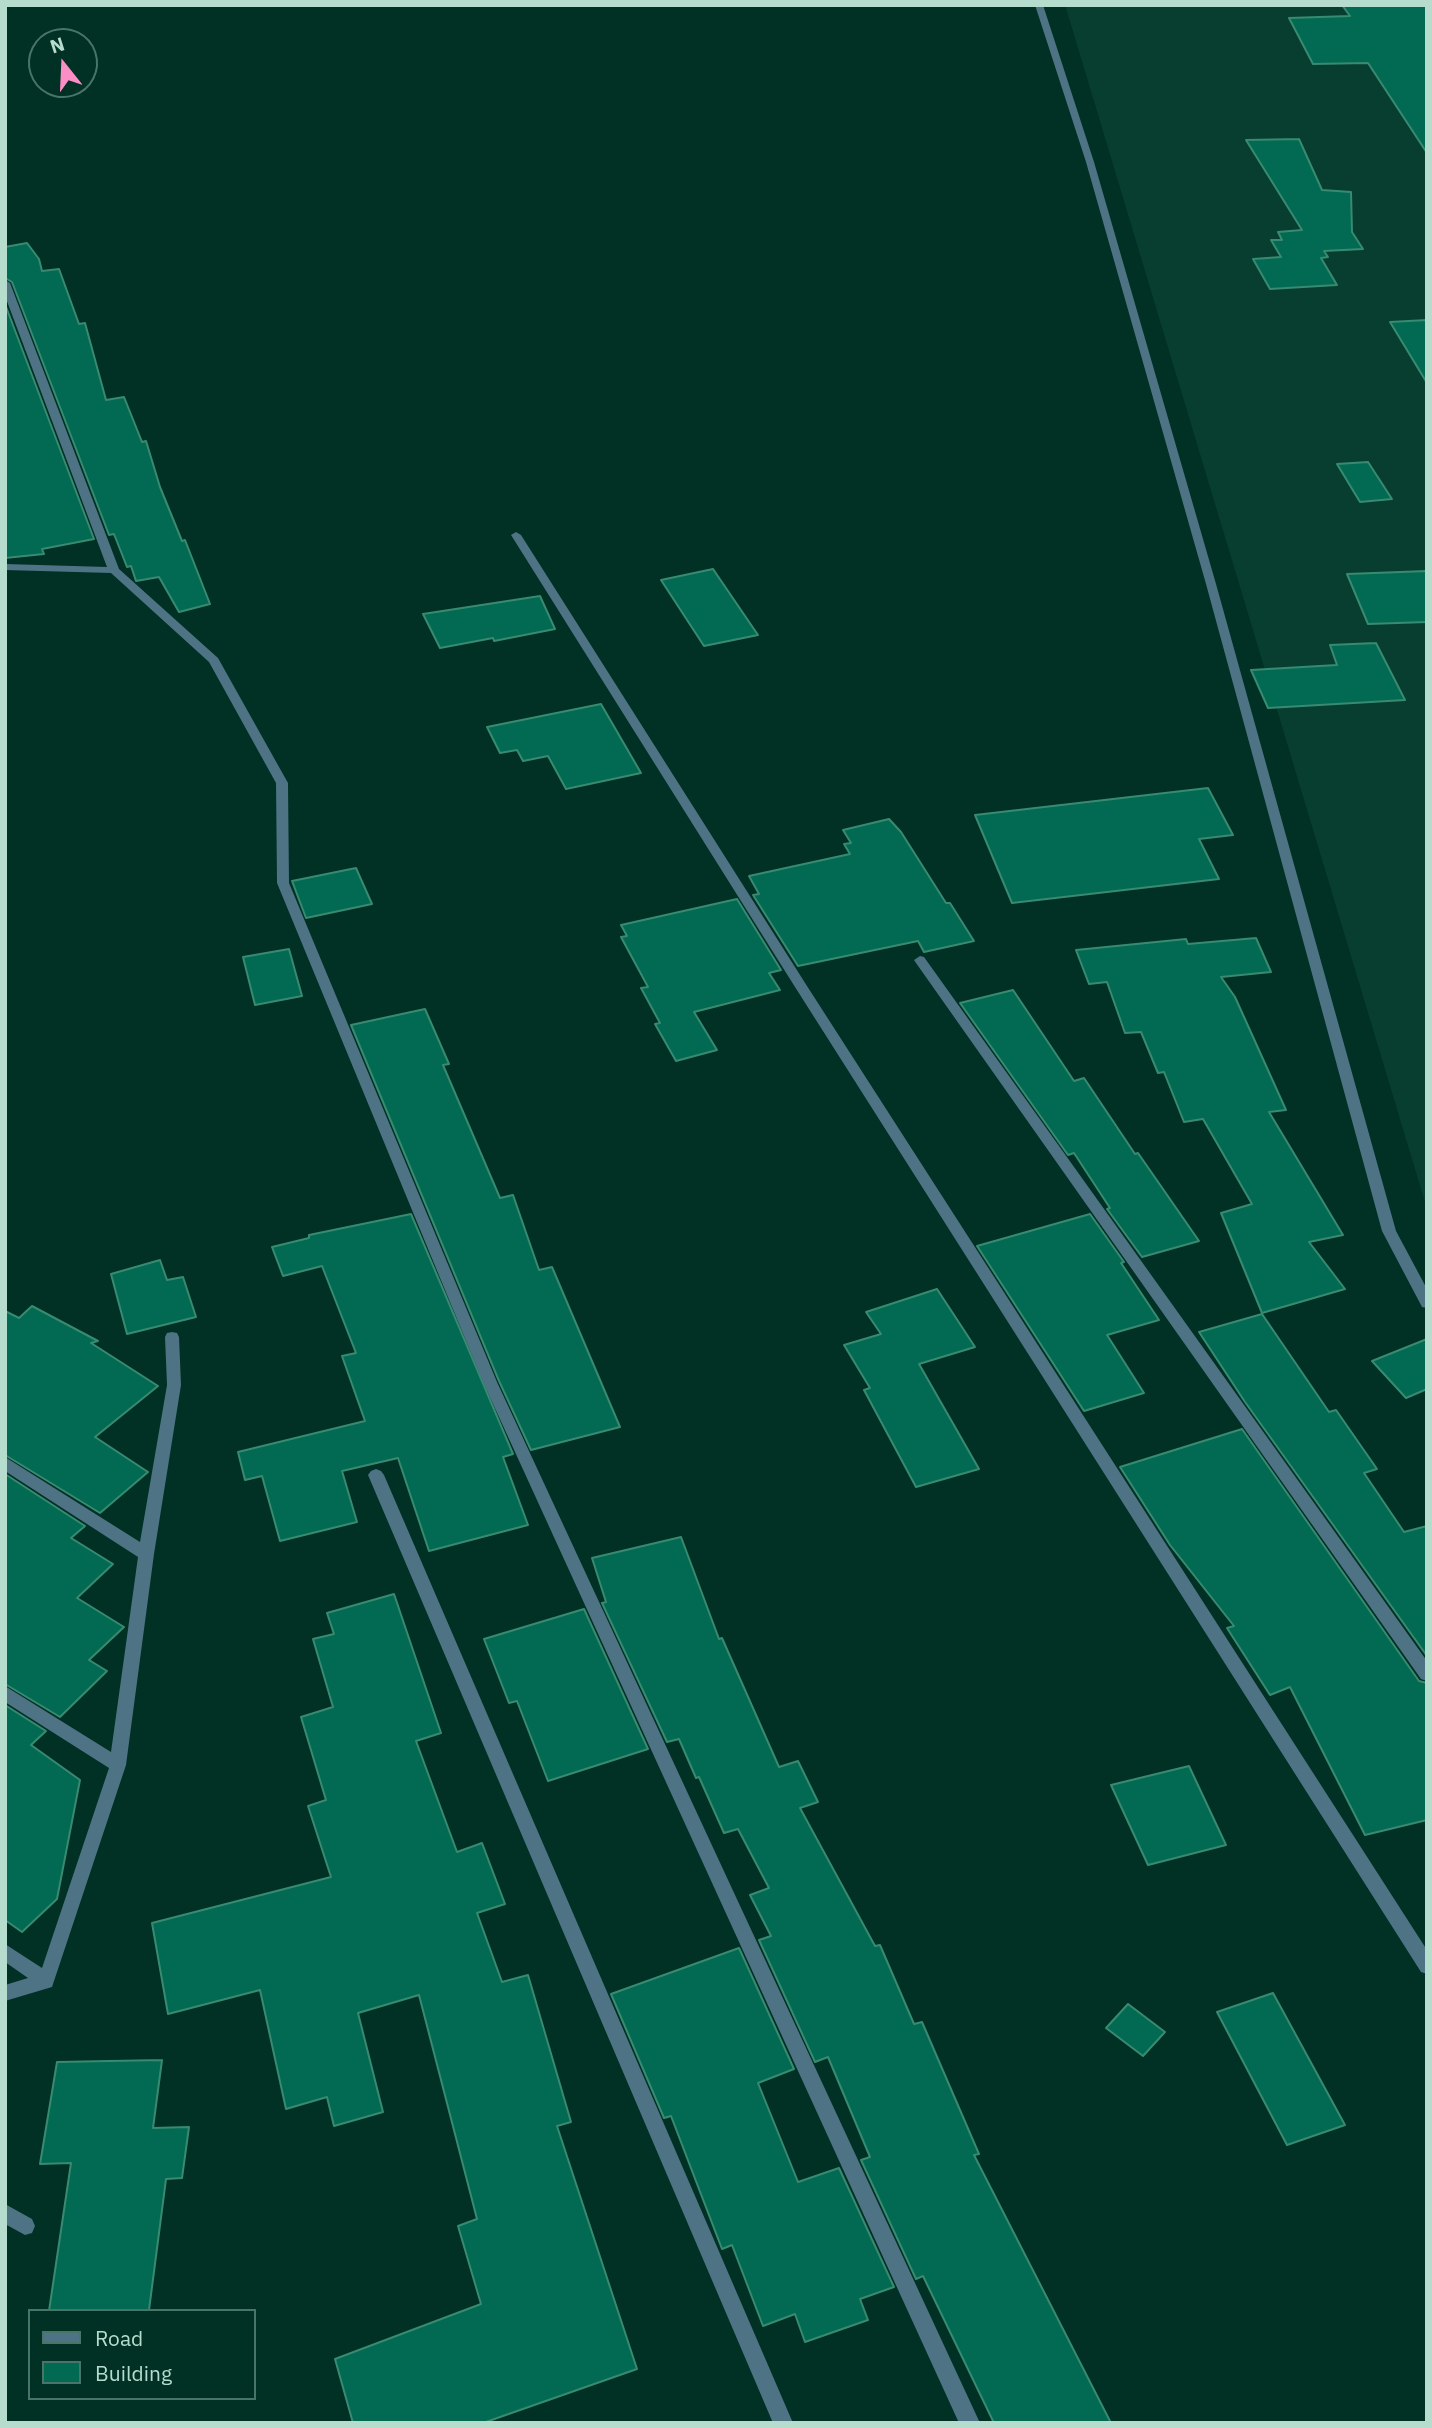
<!DOCTYPE html>
<html>
<head>
<meta charset="utf-8">
<style>
  body { margin:0 }
  #map { position:relative; width:1432px; height:2428px; overflow:hidden; background:#013024; font-family:"IBM Plex Sans",sans-serif }
  canvas { display:block }
  .frame { position:absolute; inset:0; border:7px solid #b6dcce; pointer-events:none }
  .legend { position:absolute; left:28px; top:2309px; width:228px; height:91px; box-sizing:border-box; background:#013024; border:2px solid #497568; margin:0; padding:9px 12px; list-style:none; font-size:21px; color:#b6dcce }
  .legend li { display:flex; align-items:center; gap:14px; height:35px }
  .legend b { width:35px; border:2px solid #497568 }
  .north { position:absolute; left:28px; top:28px; width:70px; height:70px; box-sizing:border-box; background:#013024; border:2px solid #497568; border-radius:50%; rotate:342deg; font-size:19px; font-weight:700; line-height:28px; text-align:center; color:#b6dcce }
  .north::after { content:''; display:block; margin:auto; width:24px; height:32px; background:#fb8fc5; clip-path:polygon(50% 0,100% 100%,50% 72%,0 100%) }
</style>
</head>
<body>
<div id="map">
<canvas width="1432" height="2428"></canvas>
<div class="frame"></div>
<ul class="legend">
<li><b style="height:9px;background:#4d7385"></b>Road</li>
<li><b style="height:19px;background:#026a52"></b>Building</li>
</ul>
<div class="north">N</div>
</div>
<script>
const c = document.querySelector('canvas').getContext('2d');
c.lineJoin = 'round';
function fill(path, color) {
  c.fillStyle = color;
  c.fill(path, 'evenodd');
}
function poly(rows) {
  const path = new Path2D();
  for (const r of rows) {
    path.moveTo(r[0], r[1]);
    for (let i = 2; i < r.length; i += 2) path.lineTo(r[i], r[i + 1]);
  }
  return path;
}
function strokePath(path, color, width, dash) {
  c.strokeStyle = color;
  c.lineWidth = width;
  c.lineCap = dash ? 'butt' : 'round';
  c.setLineDash(dash || []);
  c.stroke(path);
}
fill(poly([
  [1065,5,1427,5,1427,1209]
]), '#073e2f');
const building = poly([
  [1342,5,1427,5,1427,153,1368,63,1313,64,1289,18,1350,16,1342,5],
  [1299,139,1322,190,1351,192,1352,232,1363,249,1324,251,1328,257,1321,258,1337,285,1270,289,1253,259,1281,257,1271,240,1282,240,1278,232,1302,230,1246,140,1299,139],
  [27,243,39,259,42,271,59,269,79,324,85,323,106,400,124,397,142,442,146,441,160,487,182,541,185,540,210,604,179,612,159,577,136,581,131,566,127,567,114,534,109,535,12,282,5,278,5,247,27,243],
  [5,304,94,539,42,549,44,554,5,558,5,304],
  [1427,320,1427,383,1390,322,1427,320],
  [1368,462,1392,499,1360,502,1337,464,1368,462],
  [713,569,758,635,704,646,661,580,713,569],
  [1427,571,1427,622,1368,624,1347,574,1427,571],
  [540,596,555,629,494,641,493,638,440,648,423,614,540,596],
  [1376,643,1405,700,1268,708,1251,670,1337,665,1330,645,1376,643],
  [601,704,641,773,566,789,548,756,523,761,517,750,500,753,487,727,601,704],
  [1208,788,1233,835,1199,839,1219,879,1012,903,975,815,1208,788],
  [889,819,901,832,946,903,950,903,974,941,924,952,918,941,798,966,753,895,759,894,749,876,850,854,844,844,851,843,843,830,889,819],
  [356,868,372,904,306,918,292,881,356,868],
  [737,899,781,970,769,973,780,990,694,1012,717,1050,676,1061,655,1024,660,1023,641,988,648,987,621,937,627,936,621,925,737,899],
  [1256,938,1271,972,1221,977,1235,997,1286,1110,1269,1112,1343,1235,1309,1242,1345,1289,1262,1313,1221,1213,1252,1204,1203,1119,1184,1122,1164,1072,1158,1073,1141,1032,1125,1033,1107,982,1089,984,1076,950,1186,939,1188,944,1256,938],
  [289,949,302,996,255,1005,243,957,289,949],
  [1013,990,1074,1081,1084,1078,1135,1154,1138,1153,1199,1241,1142,1257,1107,1209,1110,1208,1074,1153,1068,1155,960,1003,1013,990],
  [425,1009,449,1064,443,1065,500,1198,513,1195,539,1270,552,1267,620,1427,531,1450,499,1381,351,1025,425,1009],
  [411,1214,513,1454,503,1457,528,1525,429,1551,398,1458,342,1471,357,1522,280,1541,262,1476,245,1480,238,1452,365,1421,342,1356,356,1353,322,1266,283,1276,272,1247,309,1238,309,1235,411,1214],
  [1090,1214,1124,1262,1121,1263,1159,1320,1107,1335,1144,1393,1084,1411,977,1246,1090,1214],
  [160,1260,167,1280,183,1277,196,1317,127,1334,111,1274,160,1260],
  [937,1289,975,1347,919,1364,979,1469,916,1487,864,1390,870,1388,844,1345,881,1334,866,1312,937,1289],
  [32,1306,98,1341,91,1343,158,1386,95,1437,148,1472,100,1513,5,1455,5,1311,19,1318,32,1306],
  [1262,1314,1329,1412,1336,1410,1377,1469,1364,1473,1404,1532,1427,1526,1427,1656,1245,1402,1199,1332,1262,1314],
  [1427,1339,1427,1389,1406,1398,1372,1361,1427,1339],
  [1242,1429,1419,1681,1427,1683,1427,1820,1365,1835,1290,1687,1270,1695,1227,1628,1234,1626,1170,1545,1120,1467,1242,1429],
  [5,1474,85,1526,71,1538,113,1564,77,1598,124,1627,89,1660,107,1671,60,1717,5,1684,5,1474],
  [681,1537,719,1639,722,1638,779,1767,798,1761,818,1802,800,1808,875,1946,880,1945,914,2024,922,2022,979,2154,974,2155,1111,2423,994,2423,923,2276,916,2279,861,2160,870,2157,828,2057,815,2062,759,1940,771,1936,750,1895,769,1888,738,1829,724,1833,699,1777,696,1778,679,1739,667,1742,602,1603,606,1602,592,1558,681,1537],
  [394,1594,441,1733,416,1741,457,1852,482,1843,505,1904,477,1913,502,1982,528,1975,571,2122,557,2126,637,2369,483,2423,353,2423,335,2359,481,2304,458,2226,477,2219,419,1995,358,2013,383,2112,334,2126,327,2097,286,2109,260,1990,168,2014,152,1923,331,1877,308,1806,326,1800,301,1717,333,1707,313,1639,334,1634,327,1613,394,1594],
  [584,1609,648,1749,548,1781,517,1701,509,1703,484,1639,584,1609],
  [5,1705,46,1731,31,1745,80,1780,57,1899,22,1932,5,1920,5,1705],
  [1189,1766,1226,1845,1148,1865,1111,1785,1189,1766],
  [739,1948,794,2069,758,2083,798,2182,839,2168,894,2287,860,2299,868,2320,805,2342,795,2314,763,2326,732,2245,722,2249,671,2116,664,2118,611,1994,739,1948],
  [1273,1993,1345,2125,1287,2145,1217,2012,1273,1993],
  [1128,2004,1165,2032,1143,2056,1106,2028,1128,2004],
  [162,2060,153,2128,189,2127,182,2178,166,2179,149,2310,49,2311,71,2163,40,2164,57,2062,162,2060]
]);
fill(building, '#026a52');
strokePath(building, '#388a71', 2);
fill(poly([
  [1035,5,1043,5,1094,162,1216,584,1396,1231,1427,1289,1427,1308,1422,1307,1382,1231,1206,584,1086,162,1035,5]
]), '#4d7385');
fill(poly([
  [5,280,10,283,119,569,218,658,288,783,289,883,497,1382,980,2423,959,2423,483,1382,277,883,276,783,209,662,111,573,5,570,5,564,107,567,5,296,5,280],
  [516,532,521,535,807,986,1427,1950,1427,1974,1421,1972,795,987,511,535,516,532],
  [920,956,924,957,1427,1661,1427,1681,1421,1679,916,963,914,960,920,956],
  [172,1332,177,1333,179,1337,181,1385,154,1554,126,1765,52,1987,5,2001,5,1985,28,1978,5,1962,5,1944,42,1968,109,1768,5,1702,5,1686,111,1752,138,1557,5,1471,5,1457,140,1542,167,1385,165,1337,167,1333,172,1332],
  [376,1469,381,1471,384,1475,793,2423,773,2423,368,1475,371,1471,376,1469],
  [5,2204,32,2219,35,2226,32,2233,25,2235,5,2224,5,2204]
]), '#4d7385');
</script>
</body>
</html>
